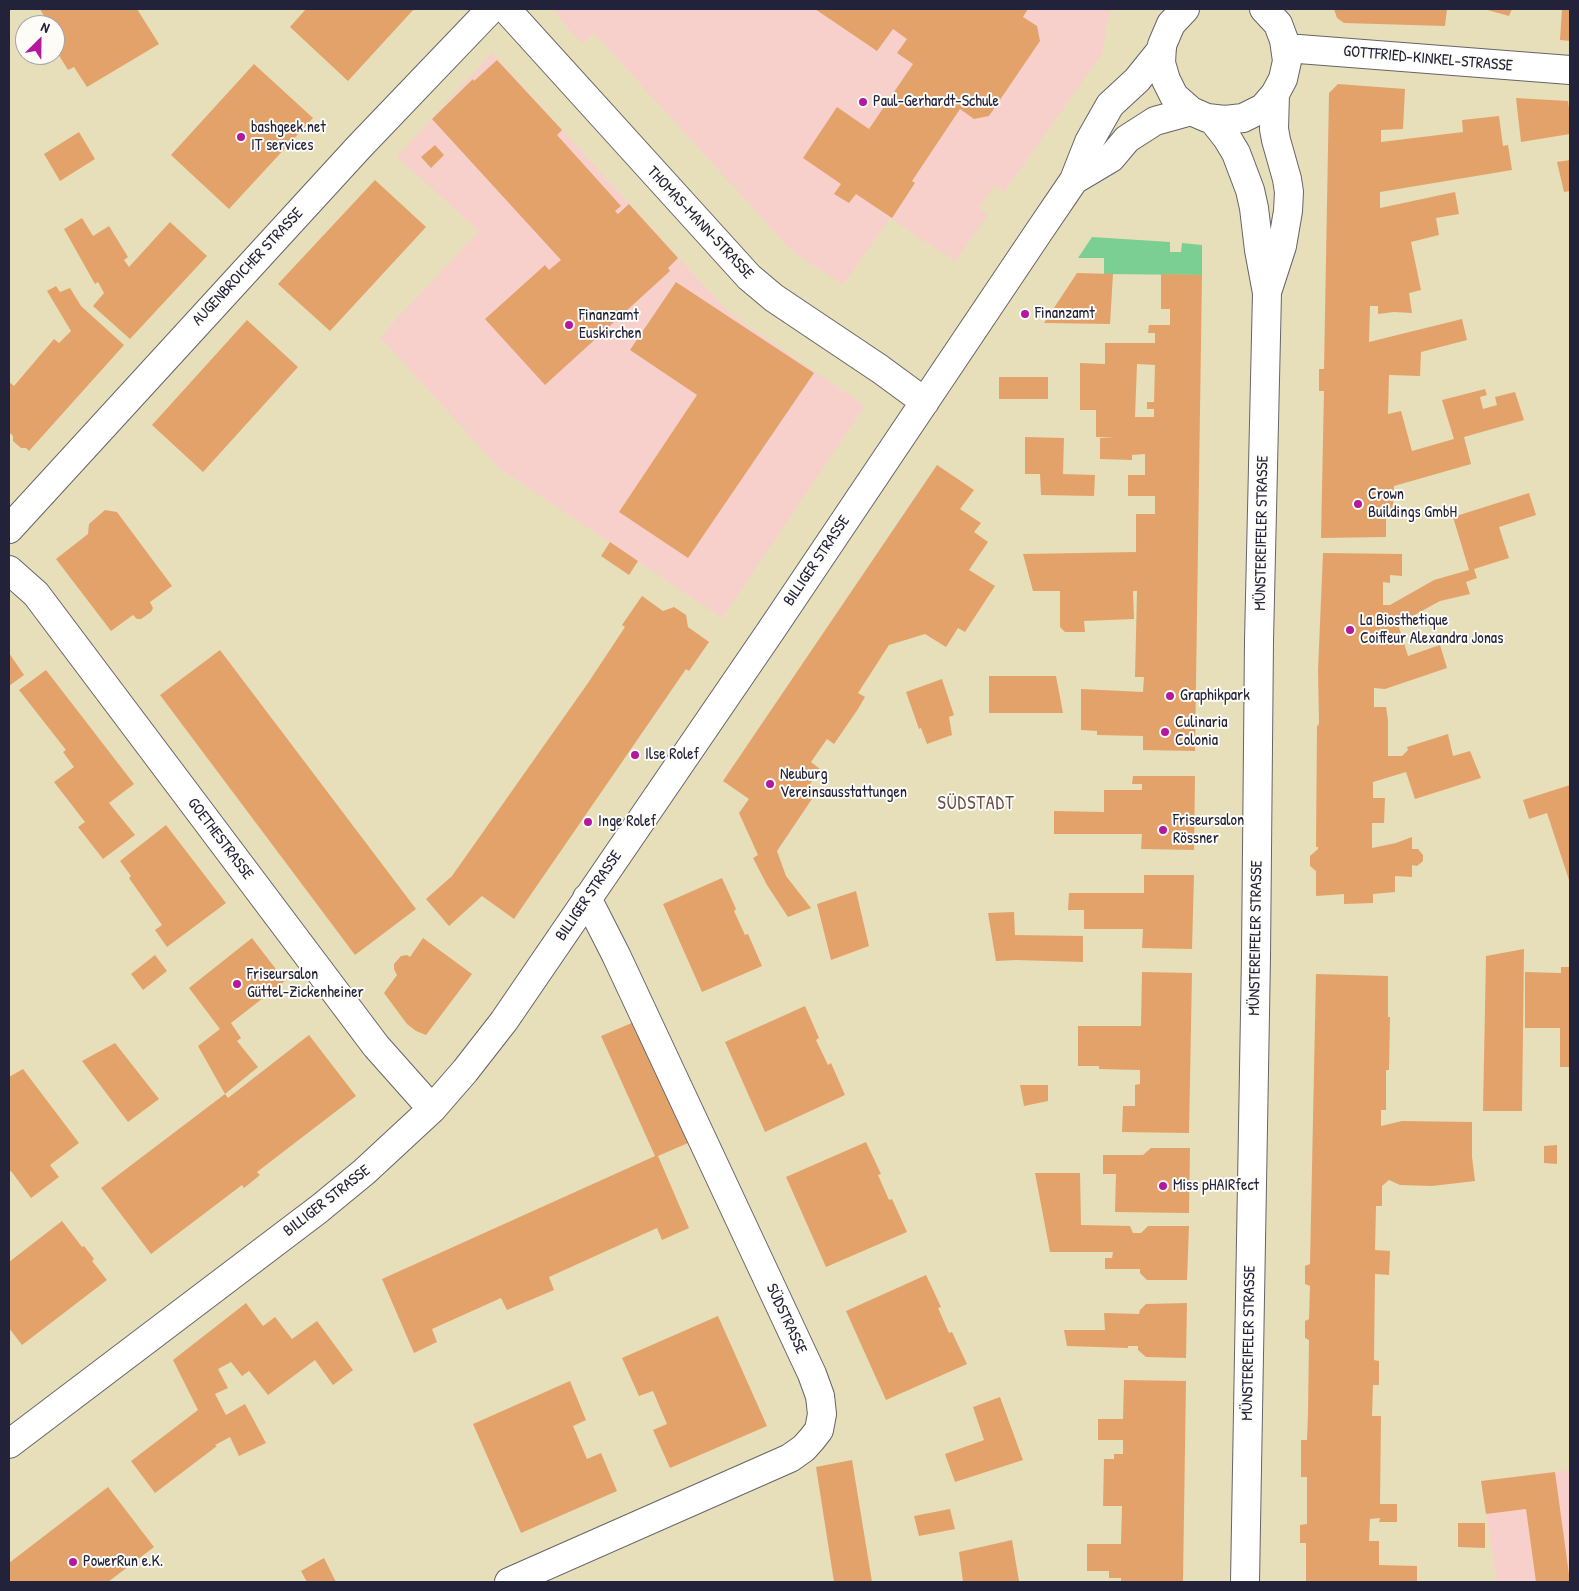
<!DOCTYPE html>
<html>
<head>
<meta charset="utf-8">
<style>
  body { margin:0 }
  #map { position:relative; width:1579px; height:1591px; overflow:hidden; background:#e6dfba; font-family:"Patrick Hand",sans-serif }
  canvas { display:block }
  .frame { position:absolute; inset:0; border:10px solid #22223b; pointer-events:none }
  .north { position:absolute; left:15px; top:15px; width:50px; height:50px; box-sizing:border-box; background:#fdfcf7; border:1px solid #a5a5ac; border-radius:50%; rotate:23deg; font-size:14px; font-weight:700; line-height:20px; text-align:center; color:#22223b }
  .north::after { content:''; display:block; margin:auto; width:18px; height:22px; background:#b5179e; clip-path:polygon(50% 0,100% 100%,50% 72%,0 100%) }
</style>
</head>
<body>
<div id="map">
<canvas width="1579" height="1591"></canvas>
<div class="frame"></div>
<div class="north">N</div>
</div>
<script>
const c = document.querySelector('canvas').getContext('2d');
c.lineJoin = 'round';
function fill(path, color) {
  c.fillStyle = color;
  c.fill(path, 'evenodd');
}
function poly(rows) {
  const path = new Path2D();
  for (const r of rows) {
    path.moveTo(r[0], r[1]);
    for (let i = 2; i < r.length; i += 2) path.lineTo(r[i], r[i + 1]);
  }
  return path;
}
function strokePath(path, color, width, dash) {
  c.strokeStyle = color;
  c.lineWidth = width;
  c.lineCap = dash ? 'butt' : 'round';
  c.setLineDash(dash || []);
  c.stroke(path);
}
function label(font, color, halo, rows, align = 'center') {
  c.font = font + ' "Patrick Hand",sans-serif';
  c.lineWidth = 4;
  c.setLineDash([]);
  c.textBaseline = 'middle';
  c.strokeStyle = halo;
  c.fillStyle = color;
  for (const [text, x, y, turn = 0] of rows) {
    c.save();
    c.translate(x, y);
    c.rotate((+turn || 0) * Math.PI / 180);
    c.textAlign = isNaN(turn) ? turn : align;
    if (halo) c.strokeText(text, 0, 0);
    c.fillText(text, 0, 0);
    c.restore();
  }
}
fill(poly([
  [554,9,1111,9,1108,19,1102,54,1004,192,994,185,979,208,988,215,955,261,890,218,843,285,792,251,594,33,582,43,559,18],
  [492,53,728,312,865,406,722,618,499,468,380,337,479,231,397,157],
  [1570,1470,1570,1582,1497,1582,1481,1481]
]), '#f7d0cc');
fill(poly([
  [1092,237,1170,242,1170,252,1181,252,1182,243,1202,245,1202,275,1104,274,1104,258,1078,258]
]), '#7ccf92');
fill(poly([
  [40,9,137,9,159,44,87,87,74,67,68,70,55,49,55,25,49,25],
  [306,9,414,9,348,81,290,27],
  [815,9,1028,9,1023,17,1037,26,1040,41,989,116,974,119,960,109,912,181,915,183,892,218,856,194,849,203,834,194,841,184,803,158,837,107,869,129,913,64,897,53,907,39,893,29,877,51],
  [1334,9,1447,9,1445,26,1344,23,1337,18],
  [1484,9,1512,9,1509,16],
  [1562,9,1570,9,1570,41,1560,40],
  [497,60,562,130,557,135,621,206,615,211,618,214,629,204,678,258,668,268,670,271,545,385,485,319,545,265,549,270,561,260,432,119,473,79,474,81],
  [254,64,313,118,229,209,171,155],
  [1338,84,1405,89,1403,129,1381,130,1381,142,1463,132,1462,120,1499,116,1503,146,1508,145,1512,170,1380,192,1380,208,1455,192,1459,214,1436,218,1439,235,1411,242,1421,290,1409,293,1412,313,1394,312,1378,314,1378,306,1370,306,1369,342,1462,319,1467,340,1421,352,1420,376,1389,375,1388,414,1401,411,1412,451,1454,439,1442,400,1485,389,1487,395,1480,397,1483,409,1497,405,1495,397,1515,392,1524,420,1464,437,1471,464,1394,486,1393,510,1386,510,1386,537,1321,538,1324,391,1319,391,1319,369,1324,369,1329,93],
  [1516,98,1568,101,1570,116,1570,134,1521,142],
  [79,132,95,159,60,181,44,154],
  [435,145,444,155,431,168,421,157],
  [1570,160,1570,191,1564,192,1557,162],
  [375,180,426,227,330,331,278,284],
  [82,218,93,236,109,226,128,257,124,260,129,267,170,222,207,256,130,339,93,306,104,293,98,282,95,284,64,229],
  [1077,273,1113,274,1110,324,1044,323],
  [1161,274,1202,275,1195,751,1143,750,1143,736,1097,735,1097,731,1081,730,1081,689,1143,692,1144,677,1135,677,1137,591,1133,591,1134,619,1084,621,1085,632,1065,632,1060,627,1060,591,1033,591,1023,554,1136,552,1136,514,1155,514,1155,496,1128,496,1128,475,1145,475,1145,454,1132,455,1132,460,1100,459,1100,438,1115,437,1096,437,1096,410,1080,410,1080,363,1105,364,1105,343,1155,343,1155,333,1148,333,1149,325,1170,325,1170,309,1161,309],
  [1137,364,1155,365,1154,402,1147,402,1147,409,1154,409,1154,417,1135,417],
  [676,282,814,373,688,558,619,512,697,395,630,350],
  [56,286,60,292,70,288,81,306,124,345,29,451,26,448,21,448,13,441,13,436,9,432,9,382,14,386,54,339,59,343,71,331,47,291],
  [247,320,298,367,203,472,152,425],
  [999,377,1048,377,1048,399,999,399],
  [1025,437,1064,438,1063,474,1095,475,1094,496,1041,495,1040,474,1025,474],
  [937,465,974,490,960,509,981,523,974,532,988,542,969,570,995,586,965,632,958,628,946,647,925,634,889,645,858,693,865,697,858,709,834,744,827,739,811,762,820,769,810,784,818,790,777,851,786,876,811,908,788,917,767,885,753,858,758,855,739,813,749,799,723,781],
  [1529,493,1536,515,1499,527,1509,558,1474,569,1477,578,1466,582,1470,594,1440,601,1398,624,1408,656,1440,645,1447,668,1385,689,1374,688,1374,707,1386,707,1388,720,1388,756,1402,756,1408,750,1407,747,1448,734,1453,756,1470,751,1481,778,1415,799,1406,772,1373,782,1373,798,1385,798,1384,823,1372,823,1372,848,1396,843,1412,837,1412,849,1418,849,1423,855,1423,861,1417,866,1412,865,1412,877,1395,876,1395,892,1373,894,1373,903,1344,904,1344,894,1316,896,1316,871,1310,866,1310,856,1318,849,1318,847,1316,847,1317,725,1318,726,1319,723,1318,670,1323,553,1402,554,1402,576,1390,575,1390,583,1383,582,1383,605,1390,605,1434,580,1469,570,1453,517],
  [105,510,117,512,172,586,150,602,153,608,151,612,141,619,137,619,133,615,111,631,56,559,88,534,89,524],
  [610,542,638,561,629,575,601,556],
  [642,596,663,611,674,607,686,615,688,627,709,642,689,671,686,669,514,919,482,896,449,926,426,899,452,876,588,683,625,627,622,625],
  [220,650,416,909,355,955,160,695],
  [9,653,24,675,9,686],
  [46,670,134,784,109,803,135,835,103,859,78,827,85,822,54,782,74,767,63,752,66,750,19,690],
  [989,676,1056,676,1063,713,989,713],
  [942,679,954,715,949,717,952,735,927,744,921,728,919,729,906,692],
  [1133,776,1195,776,1194,850,1141,849,1142,834,1054,834,1054,811,1104,812,1104,790,1142,790,1142,784,1132,784],
  [1570,785,1570,883,1547,813,1529,819,1523,800],
  [166,825,226,903,167,947,155,930,162,925,129,878,131,876,120,861],
  [1144,875,1194,875,1192,949,1142,948,1143,929,1084,929,1084,910,1068,910,1069,893,1144,893],
  [722,878,736,909,734,911,745,935,748,934,762,966,702,992,663,904],
  [856,891,869,946,831,960,817,904],
  [1014,912,1015,935,1083,936,1083,962,1016,960,996,961,988,913],
  [252,938,285,981,231,1023,241,1038,237,1041,258,1067,225,1094,198,1046,220,1029,189,988],
  [423,938,472,974,426,1035,416,1031,407,1024,384,993,397,975,394,969,394,964,401,956,407,955,410,957],
  [1524,949,1522,1111,1483,1111,1486,956],
  [155,955,167,971,143,990,131,974],
  [1561,967,1570,967,1570,1067,1560,1067,1560,1028,1525,1028,1525,972,1561,973],
  [1142,972,1192,973,1189,1133,1122,1132,1123,1106,1135,1106,1135,1085,1140,1084,1140,1070,1099,1069,1099,1066,1078,1066,1078,1026,1141,1026],
  [1316,974,1388,976,1388,1017,1390,1017,1389,1070,1386,1070,1386,1110,1381,1110,1381,1126,1402,1121,1472,1122,1472,1157,1475,1181,1432,1186,1400,1185,1389,1180,1382,1186,1382,1206,1376,1206,1375,1250,1390,1251,1389,1275,1375,1274,1374,1360,1379,1361,1379,1385,1373,1385,1372,1416,1381,1416,1380,1504,1397,1504,1397,1522,1379,1522,1380,1518,1370,1519,1369,1541,1379,1541,1379,1565,1417,1566,1417,1582,1306,1582,1306,1543,1300,1543,1300,1525,1307,1524,1307,1477,1301,1477,1301,1440,1307,1440,1308,1414,1309,1340,1305,1338,1305,1321,1309,1319,1310,1286,1305,1284,1305,1266,1310,1264],
  [805,1006,819,1038,816,1040,828,1065,831,1063,845,1095,765,1132,725,1042],
  [634,1022,688,1143,658,1156,689,1228,662,1240,657,1228,549,1277,554,1290,507,1310,501,1298,432,1329,437,1342,414,1353,382,1279,655,1156,601,1036],
  [309,1035,356,1096,257,1172,260,1175,244,1188,242,1185,151,1254,101,1188,225,1094,228,1098],
  [115,1043,159,1099,128,1122,82,1061],
  [23,1069,79,1143,50,1165,59,1177,31,1198,11,1171,9,1172,9,1077],
  [1020,1085,1048,1085,1048,1101,1024,1106],
  [866,1142,881,1174,878,1175,889,1200,892,1199,907,1232,826,1267,786,1177],
  [1557,1145,1557,1164,1544,1163,1544,1146],
  [1151,1148,1190,1148,1189,1213,1115,1212,1116,1174,1103,1174,1103,1155,1143,1155],
  [1035,1173,1080,1173,1081,1225,1130,1226,1133,1233,1141,1233,1148,1226,1189,1226,1187,1280,1147,1280,1140,1273,1140,1269,1105,1269,1105,1258,1112,1258,1113,1252,1050,1252],
  [62,1221,82,1247,84,1246,94,1259,92,1261,107,1280,22,1345,9,1328,9,1262],
  [926,1275,941,1307,938,1308,949,1333,952,1332,967,1364,886,1400,846,1311],
  [246,1303,263,1326,275,1317,292,1339,317,1321,353,1370,333,1385,315,1360,268,1395,249,1371,242,1376,231,1362,218,1369,228,1388,215,1394,226,1415,245,1404,266,1443,239,1456,230,1437,215,1445,217,1446,155,1493,131,1461,198,1410,173,1360],
  [1187,1303,1186,1358,1146,1357,1138,1350,1138,1346,1128,1346,1128,1348,1067,1346,1064,1330,1105,1330,1104,1313,1139,1314,1140,1310,1146,1304],
  [718,1316,767,1426,670,1468,653,1430,667,1424,653,1391,639,1396,622,1358],
  [1124,1380,1186,1381,1183,1582,1121,1582,1121,1578,1109,1578,1109,1571,1087,1571,1087,1544,1121,1544,1122,1506,1103,1506,1104,1459,1114,1459,1114,1454,1123,1454,1123,1440,1098,1440,1098,1419,1123,1419],
  [570,1381,586,1420,573,1426,587,1459,601,1453,617,1491,521,1533,473,1424],
  [1000,1397,1023,1460,955,1482,945,1454,984,1440,973,1407],
  [852,1460,872,1582,834,1582,816,1467],
  [1555,1472,1570,1582,1536,1582,1526,1509,1486,1514,1481,1481],
  [108,1487,154,1547,108,1582,9,1582,9,1563],
  [950,1509,955,1529,919,1536,914,1516],
  [1458,1523,1485,1523,1485,1548,1458,1547],
  [1012,1540,1019,1581,963,1582,959,1552],
  [324,1558,336,1582,307,1582,301,1571]
]), '#e4a26b');
const minor = poly([
  [506,9,749,277,774,298,880,369,925,402],
  [1185,9,1171,24,1162,45,1161,63,1166,80,1174,96,1191,111,1207,118,1225,120,1243,118,1263,108,1275,94,1283,79,1287,61,1284,40,1278,24,1264,9],
  [1286,48,1570,70],
  [1212,119,1227,138,1236,153,1250,190,1254,208,1259,250,1267,293,1259,640,1256,956,1245,1582],
  [1074,180,1111,158,1127,139,1155,121,1191,111],
  [1268,289,1282,246,1288,211,1289,192,1287,179,1276,140,1274,129,1275,94],
  [9,529,359,147,491,9],
  [9,570,36,594,376,1046,432,1109],
  [9,1444,319,1209,364,1172,432,1109,465,1071,504,1021,772,629,1040,230,1074,180,1089,142,1110,105,1137,80,1162,49],
  [509,1582,790,1458,804,1448,812,1439,819,1430,822,1414,820,1396,812,1374,616,955,587,898]
]);
strokePath(minor, '#676467', 30);
strokePath(minor, '#fff', 28);
for (const [x, y, r, color] of [
  [863,102,5,"#b5179e"],
  [241,137,5,"#b5179e"],
  [1025,314,5,"#b5179e"],
  [569,325,5,"#b5179e"],
  [1358,504,5,"#b5179e"],
  [1350,630,5,"#b5179e"],
  [1170,696,5,"#b5179e"],
  [1165,732,5,"#b5179e"],
  [635,755,5,"#b5179e"],
  [770,784,5,"#b5179e"],
  [588,822,5,"#b5179e"],
  [1163,830,5,"#b5179e"],
  [237,984,5,"#b5179e"],
  [1163,1186,5,"#b5179e"],
  [73,1562,5,"#b5179e"]
]) {
  const dot = new Path2D();
  dot.arc(x, y, r, 0, 2 * Math.PI);
  c.fillStyle = color;
  c.fill(dot);
  strokePath(dot, '#fdfcf7', 2);
}
label('16px', '#22223b', '#fdfcf7', [
  ["GOTTFRIED-KINKEL-STRASSE",1428,59,5],
  ["THOMAS-MANN-STRASSE",700,223,47],
  ["AUGENBROICHER STRASSE",248,267,-47],
  ["MÜNSTEREIFELER STRASSE",1262,533,-89],
  ["BILLIGER STRASSE",817,561,-56],
  ["GOETHESTRASSE",220,839,53],
  ["BILLIGER STRASSE",589,896,-56],
  ["MÜNSTEREIFELER STRASSE",1256,938,-89],
  ["BILLIGER STRASSE",327,1201,-38],
  ["SÜDSTRASSE",786,1319,65],
  ["MÜNSTEREIFELER STRASSE",1249,1343,-89]
]);
label('16px', '#22223b', '#fdfcf7', [
  ["Paul-Gerhardt-Schule",873,102],
  ["bashgeek.net",251,128],
  ["IT services",251,146],
  ["Finanzamt",1035,314],
  ["Finanzamt",579,316],
  ["Euskirchen",579,334],
  ["Crown",1368,495],
  ["Buildings GmbH",1368,513],
  ["La Biosthetique",1360,621],
  ["Coiffeur Alexandra Jonas",1360,639],
  ["Graphikpark",1180,696],
  ["Culinaria",1175,723],
  ["Colonia",1175,741],
  ["Ilse Rolef",645,755],
  ["Neuburg",780,775],
  ["Vereinsausstattungen",780,793],
  ["Friseursalon",1173,821],
  ["Rössner",1173,839],
  ["Inge Rolef",598,822],
  ["Friseursalon",247,975],
  ["Güttel-Zickenheiner",247,993],
  ["Miss pHAIRfect",1173,1186],
  ["PowerRun e.K.",83,1562]
], 'left');
c.letterSpacing = '1px';
label('18px', '#664f4c', '#fdfcf7', [
  ["SÜDSTADT",976,804]
]);
c.letterSpacing = '0px';
</script>
</body>
</html>
